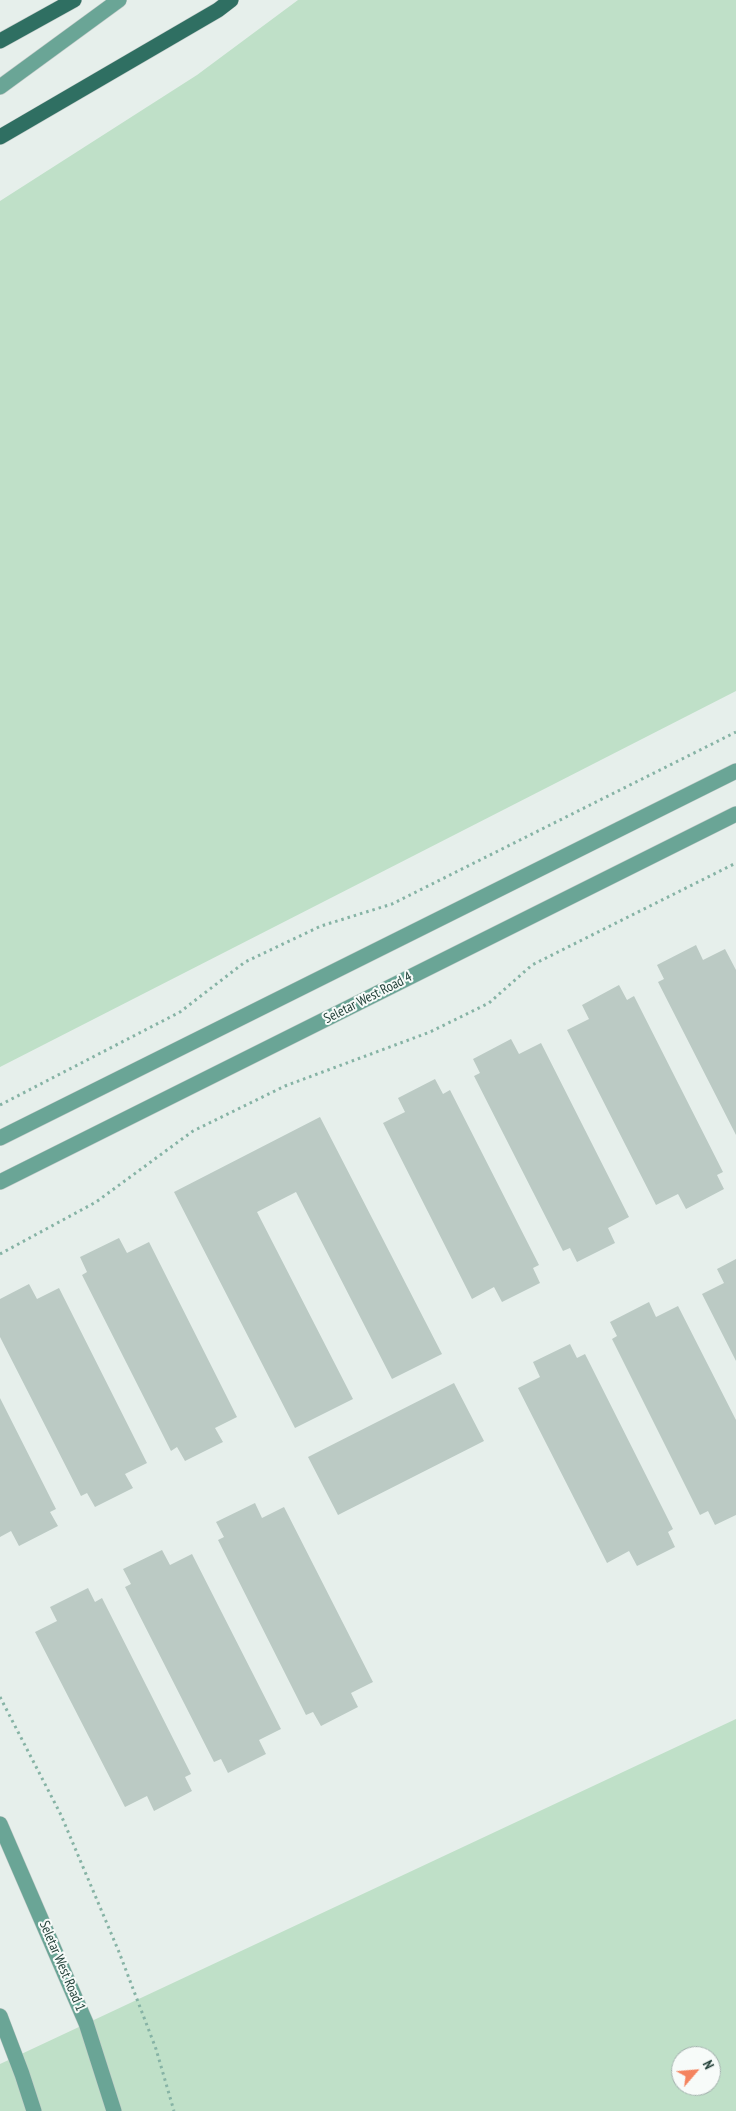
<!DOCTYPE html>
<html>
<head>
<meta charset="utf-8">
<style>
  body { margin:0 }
  #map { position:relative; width:736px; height:2111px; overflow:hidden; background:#e6efeb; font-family:"PT Sans Narrow",sans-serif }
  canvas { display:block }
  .north { position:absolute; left:671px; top:2046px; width:50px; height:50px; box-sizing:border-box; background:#f7fbf9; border:1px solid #a3b1ad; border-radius:50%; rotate:63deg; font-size:14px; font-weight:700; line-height:20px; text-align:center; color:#24423a }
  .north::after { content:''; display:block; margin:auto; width:18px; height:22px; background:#f4845f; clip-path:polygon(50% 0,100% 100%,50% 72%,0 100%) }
</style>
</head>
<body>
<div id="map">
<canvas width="736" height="2111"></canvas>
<div class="north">N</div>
</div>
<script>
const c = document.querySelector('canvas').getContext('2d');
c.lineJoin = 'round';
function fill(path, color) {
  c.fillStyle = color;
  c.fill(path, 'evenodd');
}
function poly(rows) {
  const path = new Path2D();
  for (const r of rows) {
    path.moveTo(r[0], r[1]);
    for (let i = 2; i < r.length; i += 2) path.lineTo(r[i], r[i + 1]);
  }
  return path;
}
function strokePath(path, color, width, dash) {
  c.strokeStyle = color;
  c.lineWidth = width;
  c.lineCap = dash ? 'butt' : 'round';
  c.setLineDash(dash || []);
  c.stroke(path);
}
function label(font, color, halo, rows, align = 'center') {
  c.font = font + ' "PT Sans Narrow",sans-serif';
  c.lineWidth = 4;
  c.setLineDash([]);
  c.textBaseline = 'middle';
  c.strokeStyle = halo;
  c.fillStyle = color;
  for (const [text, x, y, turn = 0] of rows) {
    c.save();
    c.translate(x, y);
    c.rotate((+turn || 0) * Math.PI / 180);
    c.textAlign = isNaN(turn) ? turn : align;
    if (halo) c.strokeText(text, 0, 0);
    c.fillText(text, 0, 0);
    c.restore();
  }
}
fill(poly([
  [298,0,736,0,736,691,0,1067,0,201,197,75],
  [736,1719,736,2111,0,2111,0,2064],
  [681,2056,711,2056,711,2086,681,2086]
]), '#bfe0c8');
fill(poly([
  [696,945,703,960,725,949,736,970,736,1135,658,982,664,979,657,965],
  [619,985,627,1000,634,996,723,1172,717,1175,724,1189,686,1209,678,1194,656,1205,567,1030,589,1019,582,1005],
  [511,1039,519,1054,541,1043,629,1217,608,1228,615,1243,577,1262,570,1248,563,1251,474,1076,480,1073,473,1059],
  [435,1079,443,1094,450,1090,539,1265,533,1268,540,1283,502,1302,494,1287,472,1299,383,1123,405,1112,398,1098],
  [320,1117,442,1354,392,1379,296,1192,257,1212,353,1399,295,1428,174,1192],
  [119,1238,127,1253,149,1242,237,1417,215,1428,223,1442,185,1461,177,1447,171,1451,82,1275,87,1272,80,1257],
  [736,1259,736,1361,702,1294,724,1283,717,1269],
  [29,1284,37,1299,59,1288,147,1463,125,1474,133,1488,95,1507,87,1493,81,1496,0,1337,0,1299],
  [649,1302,656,1317,678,1306,736,1420,736,1515,715,1525,708,1511,700,1515,612,1339,617,1336,610,1322],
  [570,1344,577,1358,585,1354,673,1529,668,1532,675,1547,637,1566,629,1551,607,1563,518,1388,540,1377,533,1362],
  [454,1383,484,1441,338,1515,308,1457],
  [0,1398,56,1509,50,1512,58,1526,19,1546,11,1531,0,1537],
  [255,1503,262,1518,284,1507,373,1682,351,1693,358,1707,321,1726,313,1712,306,1715,218,1540,224,1537,216,1522],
  [162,1550,170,1565,192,1554,281,1729,259,1740,266,1754,228,1773,221,1759,214,1762,125,1587,131,1584,123,1569],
  [88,1588,95,1602,102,1598,191,1774,185,1777,192,1791,154,1811,147,1796,125,1807,35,1632,57,1621,50,1607]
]), '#bbcac4');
const major = poly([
  [0,87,119,0],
  [0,1138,736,771],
  [0,1182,736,814],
  [0,1824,86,2023,114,2111],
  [0,2016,22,2074,34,2111]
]);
const highway = poly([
  [0,41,74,0],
  [0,137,218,10,231,0]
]);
strokePath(major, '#c2cac8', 16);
strokePath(highway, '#c2cac8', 16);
strokePath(poly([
  [0,1105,180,1012,245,962,321,926,392,904,736,732],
  [0,1254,96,1202,193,1131,285,1086,430,1032,489,1003,532,965,736,863],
  [0,1697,61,1815,119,1952,156,2049,174,2111]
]), '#86b3a5', 3, [2.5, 4]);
strokePath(major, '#6aa596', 15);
strokePath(highway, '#2f6f62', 15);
label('14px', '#24423a', '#f7fbf9', [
  ["Seletar West Road 4",368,998,-27],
  ["Seletar West Road 1",62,1966,67]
]);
</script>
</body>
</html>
